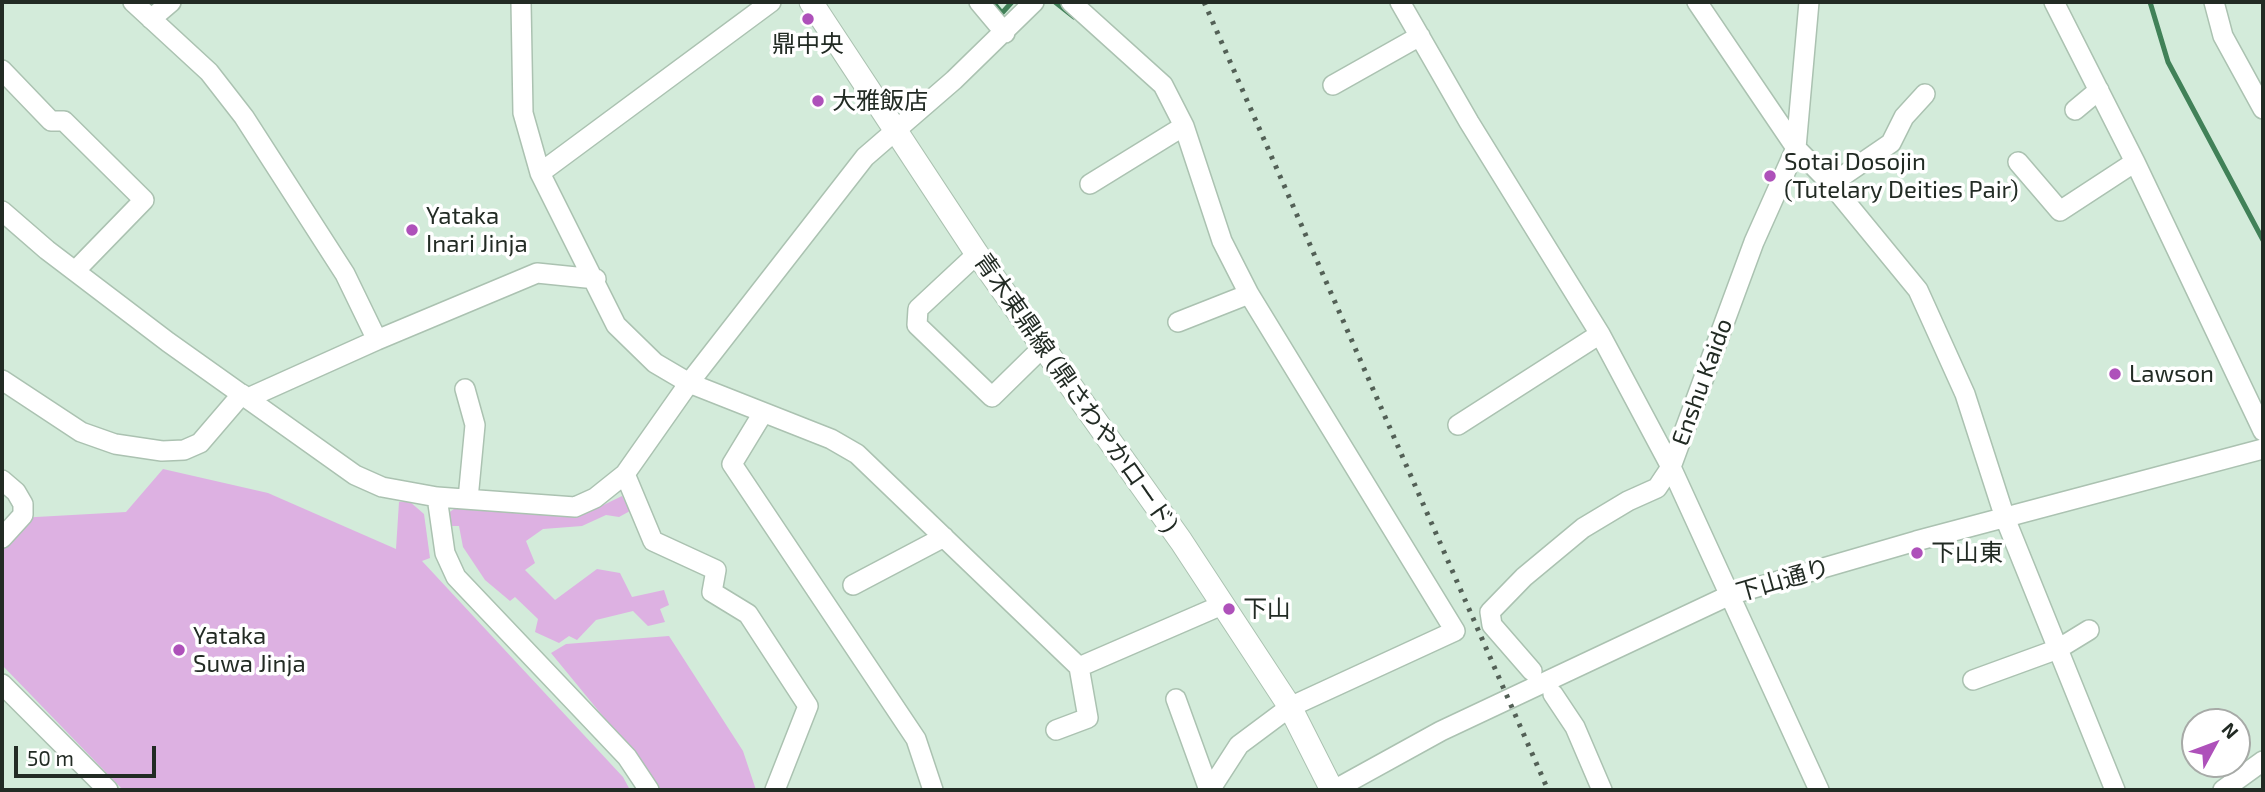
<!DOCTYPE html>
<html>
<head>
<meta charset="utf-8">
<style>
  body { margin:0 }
  #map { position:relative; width:2265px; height:792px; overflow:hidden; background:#d3ebda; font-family:"Exo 2",sans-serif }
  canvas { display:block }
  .frame { position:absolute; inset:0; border:4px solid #222b24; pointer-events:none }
  .north { position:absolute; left:2181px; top:708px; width:70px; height:70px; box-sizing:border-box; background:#fff; border:2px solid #a7aaa7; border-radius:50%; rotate:49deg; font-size:19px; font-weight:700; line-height:28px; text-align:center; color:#222b24 }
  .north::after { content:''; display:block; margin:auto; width:24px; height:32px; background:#ae51ba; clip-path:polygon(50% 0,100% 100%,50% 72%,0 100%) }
  .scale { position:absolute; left:14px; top:746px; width:142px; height:32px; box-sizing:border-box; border:4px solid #222b24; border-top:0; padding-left:9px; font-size:21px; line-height:24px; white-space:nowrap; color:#222b24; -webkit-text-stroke:5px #fff; paint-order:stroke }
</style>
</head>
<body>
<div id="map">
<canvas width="2265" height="792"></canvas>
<div class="frame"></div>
<div class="north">N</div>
<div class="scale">50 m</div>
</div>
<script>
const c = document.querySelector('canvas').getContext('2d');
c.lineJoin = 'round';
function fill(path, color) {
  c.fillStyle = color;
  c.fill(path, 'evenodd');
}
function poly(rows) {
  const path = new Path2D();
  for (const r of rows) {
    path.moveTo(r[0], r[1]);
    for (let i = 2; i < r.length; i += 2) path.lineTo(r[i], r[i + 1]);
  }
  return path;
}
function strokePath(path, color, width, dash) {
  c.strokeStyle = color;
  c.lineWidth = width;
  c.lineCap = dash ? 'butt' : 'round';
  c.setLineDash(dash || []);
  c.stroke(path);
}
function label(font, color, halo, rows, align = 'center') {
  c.font = font + ' "Exo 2","Noto Sans JP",sans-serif';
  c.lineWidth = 7;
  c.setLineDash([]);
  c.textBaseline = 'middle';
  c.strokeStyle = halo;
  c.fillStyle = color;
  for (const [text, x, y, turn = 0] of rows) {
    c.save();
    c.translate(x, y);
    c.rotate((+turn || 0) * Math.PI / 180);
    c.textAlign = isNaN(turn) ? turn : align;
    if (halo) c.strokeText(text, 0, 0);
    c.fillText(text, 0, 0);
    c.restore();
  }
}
fill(poly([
  [163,469,268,493,396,549,399,502,409,501,424,514,430,558,422,561,623,777,630,790,123,790,2,665,2,532,18,518,126,512],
  [622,496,630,511,619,517,606,515,582,526,543,529,526,541,535,563,525,570,555,600,597,569,620,573,632,597,664,590,669,605,660,609,665,622,648,626,633,611,596,620,577,640,569,636,559,643,535,632,538,619,515,597,510,601,485,580,463,547,459,526,449,526,447,514,458,506,585,514],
  [669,636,743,751,756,790,660,790,652,776,551,653,566,644]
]), '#ddb1e2');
strokePath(poly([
  [993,2,1002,13,1012,2],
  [1055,2,1074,17],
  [2150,2,2168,62,2263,240]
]), '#418158', 5);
const minor = poly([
  [133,2,209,72,244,117,345,274,377,340],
  [521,2,523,113,540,173,616,325,655,363,689,383,831,439,857,454,1079,667,1222,605],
  [979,2,1005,33],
  [1071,2,1163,85,1184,126,1222,241,1249,294,1455,631,1290,707,1239,745,1210,790],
  [1400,2,1469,122,1600,334,1671,467,1819,790],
  [1697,2,1796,148,1831,184,1918,290,1965,394,2005,518,2115,790],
  [2054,2,2135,162,2263,431],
  [2214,2,2223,36,2263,109],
  [151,19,171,2],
  [2,70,51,121,64,121,144,200,75,271],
  [1333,85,1420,36],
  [2075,110,2099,90],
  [2018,162,2060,211,2135,162],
  [540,173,771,2],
  [1090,184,1184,126],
  [1831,184,1891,143,1904,117,1925,94],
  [2,211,47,250,168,342,355,475,382,487,437,497,575,507,595,498,625,474,689,383,865,157,954,80,1034,2],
  [977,254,918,309,917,325,992,397,1044,346],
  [1178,322,1249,294],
  [2,380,81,432,115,444,162,451,184,450,200,443,242,394],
  [465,389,475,425,468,499],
  [248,398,377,340,537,273,596,279],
  [763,413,732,464,916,739,933,790],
  [1458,425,1600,334],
  [625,474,653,541,716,570,712,592,748,614,808,706,775,790],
  [2,480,16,492,23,504,23,515,2,538],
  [437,497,445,553,456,577,627,757,649,790],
  [853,585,944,537],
  [1532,671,1492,625,1490,612,1524,577,1583,528,1628,501,1657,488,1671,467,1754,242,1796,148,1809,2],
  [1973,680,2058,649,2089,630],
  [2,684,108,790],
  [1553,694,1575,727,1602,790],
  [1176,699,1209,790],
  [1056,730,1088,718,1079,667],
  [1334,790,1441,731,1730,595,1916,541,2263,449],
  [2223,790,2263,761]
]);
const major = poly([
  [811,2,977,254,1181,541,1290,707,1332,790]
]);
strokePath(minor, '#abc2b1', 22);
strokePath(major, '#abc2b1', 25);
strokePath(minor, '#fff', 19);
strokePath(major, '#fff', 23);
strokePath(poly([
  [1204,2,1548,790]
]), '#536056', 5, [3.5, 7]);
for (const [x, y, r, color] of [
  [808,19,7,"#ae51ba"],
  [818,101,7,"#ae51ba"],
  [1770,176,7,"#ae51ba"],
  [412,230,7,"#ae51ba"],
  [2115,374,7,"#ae51ba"],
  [1917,553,7,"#ae51ba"],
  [1229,609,7,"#ae51ba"],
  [179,650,7,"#ae51ba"]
]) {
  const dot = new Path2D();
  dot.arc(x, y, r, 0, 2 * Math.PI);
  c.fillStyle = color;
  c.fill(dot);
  strokePath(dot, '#fff', 2.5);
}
label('24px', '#222b24', '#fff', [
  ["鼎中央",808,44,"center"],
  ["大雅飯店",832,101],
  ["Sotai Dosojin",1784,162],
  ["(Tutelary Deities Pair)",1784,190],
  ["Yataka",426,216],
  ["Inari Jinja",426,244],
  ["Lawson",2129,374],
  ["下山東",1931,553],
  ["下山",1243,609],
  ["Yataka",193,636],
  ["Suwa Jinja",193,664]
], 'left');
label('24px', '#222b24', '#fff', [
  ["Enshu Kaido",1702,382,-70],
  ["青木東鼎線 (鼎さわやかロード)",1076,393,55],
  ["下山通り",1783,580,-16]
]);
</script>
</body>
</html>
